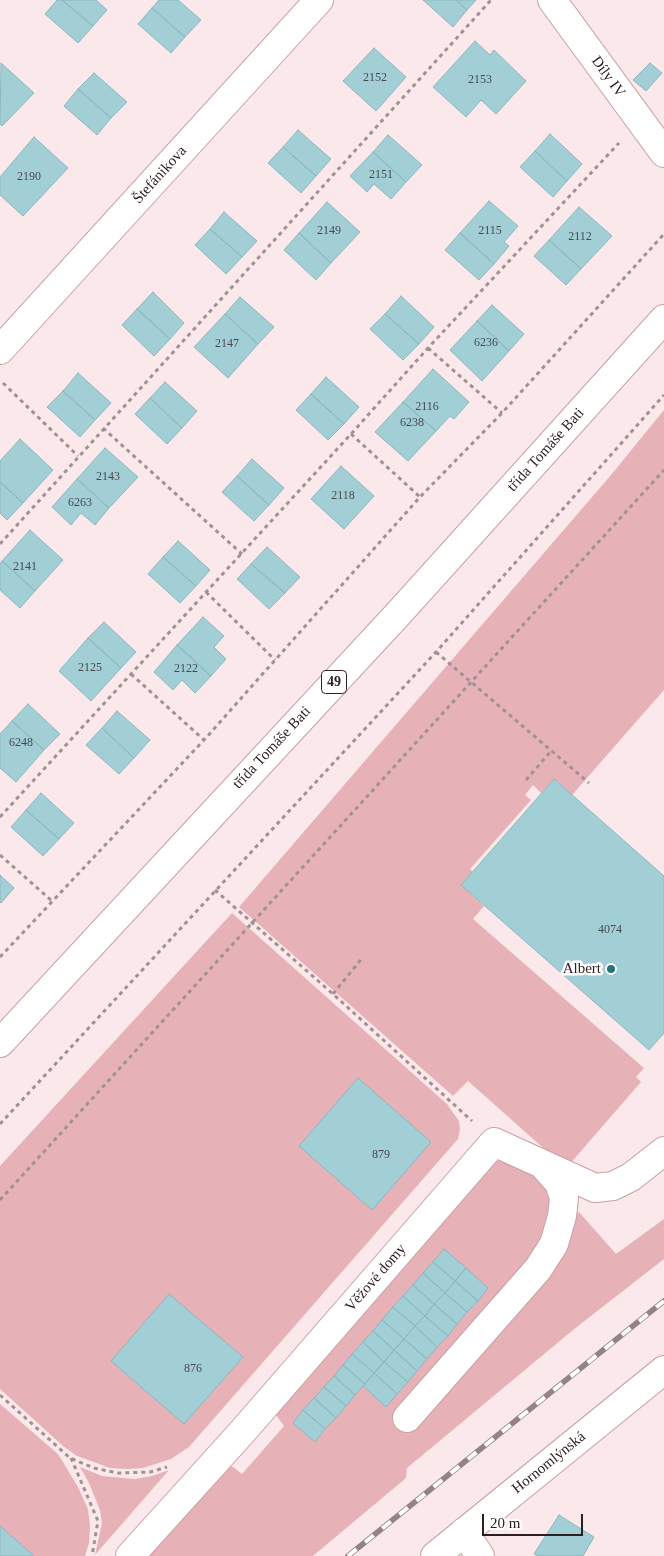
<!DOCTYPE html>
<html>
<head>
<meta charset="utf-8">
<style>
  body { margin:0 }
  #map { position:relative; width:664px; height:1556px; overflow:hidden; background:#fae8ea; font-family:Georgia,serif }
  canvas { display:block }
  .scale { position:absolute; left:482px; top:1514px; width:101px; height:22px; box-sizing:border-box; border:2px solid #2d1e20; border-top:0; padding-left:6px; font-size:15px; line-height:18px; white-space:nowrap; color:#2d1e20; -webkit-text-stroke:4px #fff; paint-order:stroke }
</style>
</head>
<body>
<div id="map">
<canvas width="664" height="1556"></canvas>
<div class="scale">20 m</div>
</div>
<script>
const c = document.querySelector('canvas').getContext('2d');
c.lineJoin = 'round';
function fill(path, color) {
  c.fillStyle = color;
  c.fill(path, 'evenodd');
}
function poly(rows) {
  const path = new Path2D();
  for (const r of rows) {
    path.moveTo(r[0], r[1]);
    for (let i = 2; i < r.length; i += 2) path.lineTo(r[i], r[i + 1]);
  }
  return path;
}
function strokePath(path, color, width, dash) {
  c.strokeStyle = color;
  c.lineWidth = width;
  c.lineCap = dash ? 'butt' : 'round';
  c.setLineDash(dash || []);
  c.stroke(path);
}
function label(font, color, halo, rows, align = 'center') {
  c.font = font + ' Georgia,serif';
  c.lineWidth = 5;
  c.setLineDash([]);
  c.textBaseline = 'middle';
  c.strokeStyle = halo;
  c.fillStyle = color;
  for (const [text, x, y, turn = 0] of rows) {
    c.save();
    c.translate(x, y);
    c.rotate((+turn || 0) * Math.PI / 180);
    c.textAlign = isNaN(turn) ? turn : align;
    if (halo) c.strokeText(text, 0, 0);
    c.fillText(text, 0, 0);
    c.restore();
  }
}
fill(poly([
  [664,410,664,690,572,795,554,779,541,793,533,785,525,795,531,800,470,869,473,872,461,885,484,906,473,919,644,1068,636,1077,641,1082,568,1166,559,1162,468,1081,453,1096,239,907,611,475],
  [232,913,447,1104,459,1121,460,1129,458,1139,189,1447,171,1459,143,1468,127,1469,110,1468,77,1456,63,1446,0,1389,0,1166],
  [497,1161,509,1161,528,1166,573,1213,579,1212,616,1254,664,1219,664,1259,573,1330,407,1468,406,1478,313,1556,136,1556,227,1466,233,1467,242,1474,284,1426,273,1411,487,1165],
  [0,1404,58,1454,78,1487,88,1509,90,1526,89,1543,85,1556,0,1556],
  [80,1467,102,1476,135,1479,152,1476,169,1470,95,1555,102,1523,100,1510,89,1483]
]), '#e6b2b7');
const building = poly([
  [57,0,62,0,93,26,78,43,45,14,57,0],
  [62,0,96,0,107,10,93,26,62,0],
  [159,0,178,0,201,20,185,37,152,8,159,0],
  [423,0,456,0,467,10,453,27,423,0],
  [456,0,476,0,467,10,456,0],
  [152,8,185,37,171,53,138,24,152,8],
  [475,41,490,55,494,50,526,81,496,114,481,100,466,117,433,87,475,41],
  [374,48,406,77,376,111,343,81,374,48],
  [1,63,34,93,2,126,0,124,1,63],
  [650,63,662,73,646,91,633,80,650,63],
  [94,73,127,102,111,118,78,89,94,73],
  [78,89,111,118,97,135,64,106,78,89],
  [298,130,331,159,316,176,283,147,298,130],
  [550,134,582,164,567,181,535,151,550,134],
  [388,135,422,165,406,182,373,152,388,135],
  [34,137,68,168,23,216,0,195,0,177,34,137],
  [283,147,316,176,301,193,268,163,283,147],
  [535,151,567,181,553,197,520,167,535,151],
  [373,152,406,182,391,199,374,184,367,192,350,176,373,152],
  [489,201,518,226,504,242,509,246,494,264,460,233,489,201],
  [327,202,360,232,331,263,299,233,327,202],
  [579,207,612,236,581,269,549,240,579,207],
  [224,212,257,241,242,257,210,229,224,212],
  [210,229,242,257,226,274,195,245,210,229],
  [299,233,331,263,316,280,284,250,299,233],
  [460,233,494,264,479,280,445,250,460,233],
  [549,240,581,269,566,285,534,256,549,240],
  [153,292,184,323,170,339,137,309,153,292],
  [401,296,434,327,419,344,385,314,401,296],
  [240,297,274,327,258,344,225,314,240,297],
  [492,305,524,334,509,351,477,321,492,305],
  [137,309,170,339,154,356,122,325,137,309],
  [225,314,258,344,228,378,194,347,225,314],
  [385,314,419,344,403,360,370,329,385,314],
  [477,321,509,351,482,381,450,350,477,321],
  [433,369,469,402,454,419,450,416,436,431,403,402,433,369],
  [78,373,111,403,95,420,63,391,78,373],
  [326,377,359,407,344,424,311,394,326,377],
  [165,382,197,411,182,428,150,398,165,382],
  [63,391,95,420,80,437,47,407,63,391],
  [311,394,344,424,328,440,296,410,311,394],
  [150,398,182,428,167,444,135,414,150,398],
  [403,402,436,431,408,461,375,432,403,402],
  [20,439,53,470,23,503,0,482,0,461,20,439],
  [105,448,138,477,109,508,77,479,105,448],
  [252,459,284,488,269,505,237,476,252,459],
  [341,466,374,496,344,529,311,499,341,466],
  [237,476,269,505,254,521,222,492,237,476],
  [77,479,109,508,95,525,81,513,71,525,52,507,77,479],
  [0,482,23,503,7,520,0,513,0,482],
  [30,530,63,560,35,591,2,561,30,530],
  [178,541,210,570,196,586,163,557,178,541],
  [267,547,300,577,285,593,251,564,267,547],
  [163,557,196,586,180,603,148,574,163,557],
  [2,561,35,591,20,608,0,590,0,564,2,561],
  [251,564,285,593,269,609,237,579,251,564],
  [203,617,224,636,214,647,226,659,211,676,177,645,203,617],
  [104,622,136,652,121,668,88,638,104,622],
  [88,638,121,668,91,701,59,671,88,638],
  [177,645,211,676,195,693,182,680,173,690,154,672,177,645],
  [28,704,60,734,44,750,12,721,28,704],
  [117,711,150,740,134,758,102,728,117,711],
  [12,721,44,750,16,782,0,768,0,734,12,721],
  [102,728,134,758,119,774,86,745,102,728],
  [554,779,664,876,664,1033,649,1050,461,885,554,779],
  [41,793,74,823,59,839,26,810,41,793],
  [26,810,59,839,43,856,11,827,26,810],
  [0,875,14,888,1,903,0,902,0,875],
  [358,1078,431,1142,372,1210,299,1146,358,1078],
  [444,1249,466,1268,455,1281,433,1262,444,1249],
  [433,1262,455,1281,445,1293,423,1273,433,1262],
  [466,1268,488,1288,478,1301,455,1281,466,1268],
  [423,1273,445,1293,434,1304,413,1285,423,1273],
  [455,1281,478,1301,467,1312,445,1293,455,1281],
  [413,1285,434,1304,425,1316,403,1296,413,1285],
  [445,1293,467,1312,457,1324,434,1304,445,1293],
  [169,1294,243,1357,184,1424,111,1361,169,1294],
  [403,1296,425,1316,415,1326,393,1307,403,1296],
  [434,1304,457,1324,448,1336,425,1316,434,1304],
  [393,1307,415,1326,404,1339,382,1320,393,1307],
  [425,1316,448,1336,437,1347,415,1326,425,1316],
  [382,1320,404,1339,394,1350,373,1331,382,1320],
  [415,1326,437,1347,427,1359,404,1339,415,1326],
  [373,1331,394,1350,384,1362,363,1342,373,1331],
  [404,1339,427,1359,417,1371,394,1350,404,1339],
  [363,1342,384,1362,374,1373,352,1354,363,1342],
  [394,1350,417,1371,408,1382,384,1362,394,1350],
  [352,1354,374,1373,365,1384,343,1365,352,1354],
  [384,1362,408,1382,397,1394,374,1373,384,1362],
  [343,1365,365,1384,355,1395,334,1376,343,1365],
  [374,1373,397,1394,386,1407,363,1386,374,1373],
  [334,1376,355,1395,346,1406,324,1387,334,1376],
  [324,1387,346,1406,336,1418,314,1398,324,1387],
  [314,1398,336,1418,325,1429,303,1410,314,1398],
  [303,1410,325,1429,315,1442,293,1423,303,1410],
  [559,1515,594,1537,583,1556,538,1556,534,1554,559,1515],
  [0,1526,34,1556,0,1556,0,1526]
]);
fill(building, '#a2cfd6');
strokePath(building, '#8bb7be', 1);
const minor = poly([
  [552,0,664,153],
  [0,350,319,0],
  [407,1418,538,1269,554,1244,562,1216,564,1198,559,1183,543,1165],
  [464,1532,480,1556],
  [130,1556,243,1431,494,1142,595,1188,613,1186,631,1177,664,1151],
  [435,1556,664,1370]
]);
const major = poly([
  [0,1043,399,613,664,319]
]);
strokePath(minor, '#c8a0a3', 30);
strokePath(major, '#c8a0a3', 30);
strokePath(poly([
  [428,348,502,413],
  [3,383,78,456],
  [103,428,242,554],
  [351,434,420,497],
  [0,544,491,0],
  [206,592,275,660],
  [436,652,589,783],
  [131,674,204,740],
  [526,780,552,750],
  [0,817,351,434,428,348,619,143],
  [0,855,52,901],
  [215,890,333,994,472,1121],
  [0,957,204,740,420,497,502,413,664,234],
  [333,994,363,957],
  [0,1124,436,652,664,395],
  [0,1200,664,470],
  [0,1395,70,1458,94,1468,118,1473,150,1472,167,1467],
  [71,1458,98,1521,92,1556]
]), '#a29193', 3, [4, 4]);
strokePath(minor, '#fff', 28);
strokePath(major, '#fff', 28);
const rail = poly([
  [348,1556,664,1301]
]);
strokePath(rail, '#948385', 5.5);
strokePath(rail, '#fff', 4, [11]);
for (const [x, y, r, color] of [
  [611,969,5,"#29717c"]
]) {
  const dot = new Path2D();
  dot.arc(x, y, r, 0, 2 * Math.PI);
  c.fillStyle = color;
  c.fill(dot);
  strokePath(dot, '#fff', 2);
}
label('12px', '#4a4a4e', null, [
  ["2152",375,78],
  ["2153",480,80],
  ["2151",381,175],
  ["2190",29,177],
  ["2149",329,231],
  ["2115",490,231],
  ["2112",580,237],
  ["6236",486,343],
  ["2147",227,344],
  ["2116",427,407],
  ["6238",412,423],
  ["2143",108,477],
  ["2118",343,496],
  ["6263",80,503],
  ["2141",25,567],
  ["2125",90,668],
  ["2122",186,669],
  ["6248",21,743],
  ["4074",610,930],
  ["879",381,1155],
  ["876",193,1369]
]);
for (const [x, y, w] of [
  [334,682,25]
]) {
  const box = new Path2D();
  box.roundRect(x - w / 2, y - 11.5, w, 23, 4);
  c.fillStyle = '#fff';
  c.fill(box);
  strokePath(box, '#2d1e20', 1);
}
label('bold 14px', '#2d1e20', null, [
  ["49",334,682]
]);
label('15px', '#2d1e20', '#fff', [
  ["Díly IV",608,77,54],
  ["Štefánikova",160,175,-48],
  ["třída Tomáše Bati",546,450,-48],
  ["třída Tomáše Bati",272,748,-47],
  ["Věžové domy",376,1278,-49],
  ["Hornomlýnská",549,1463,-39]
]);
label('15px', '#2d1e20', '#fff', [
  ["Albert",601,969]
], 'right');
</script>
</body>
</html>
